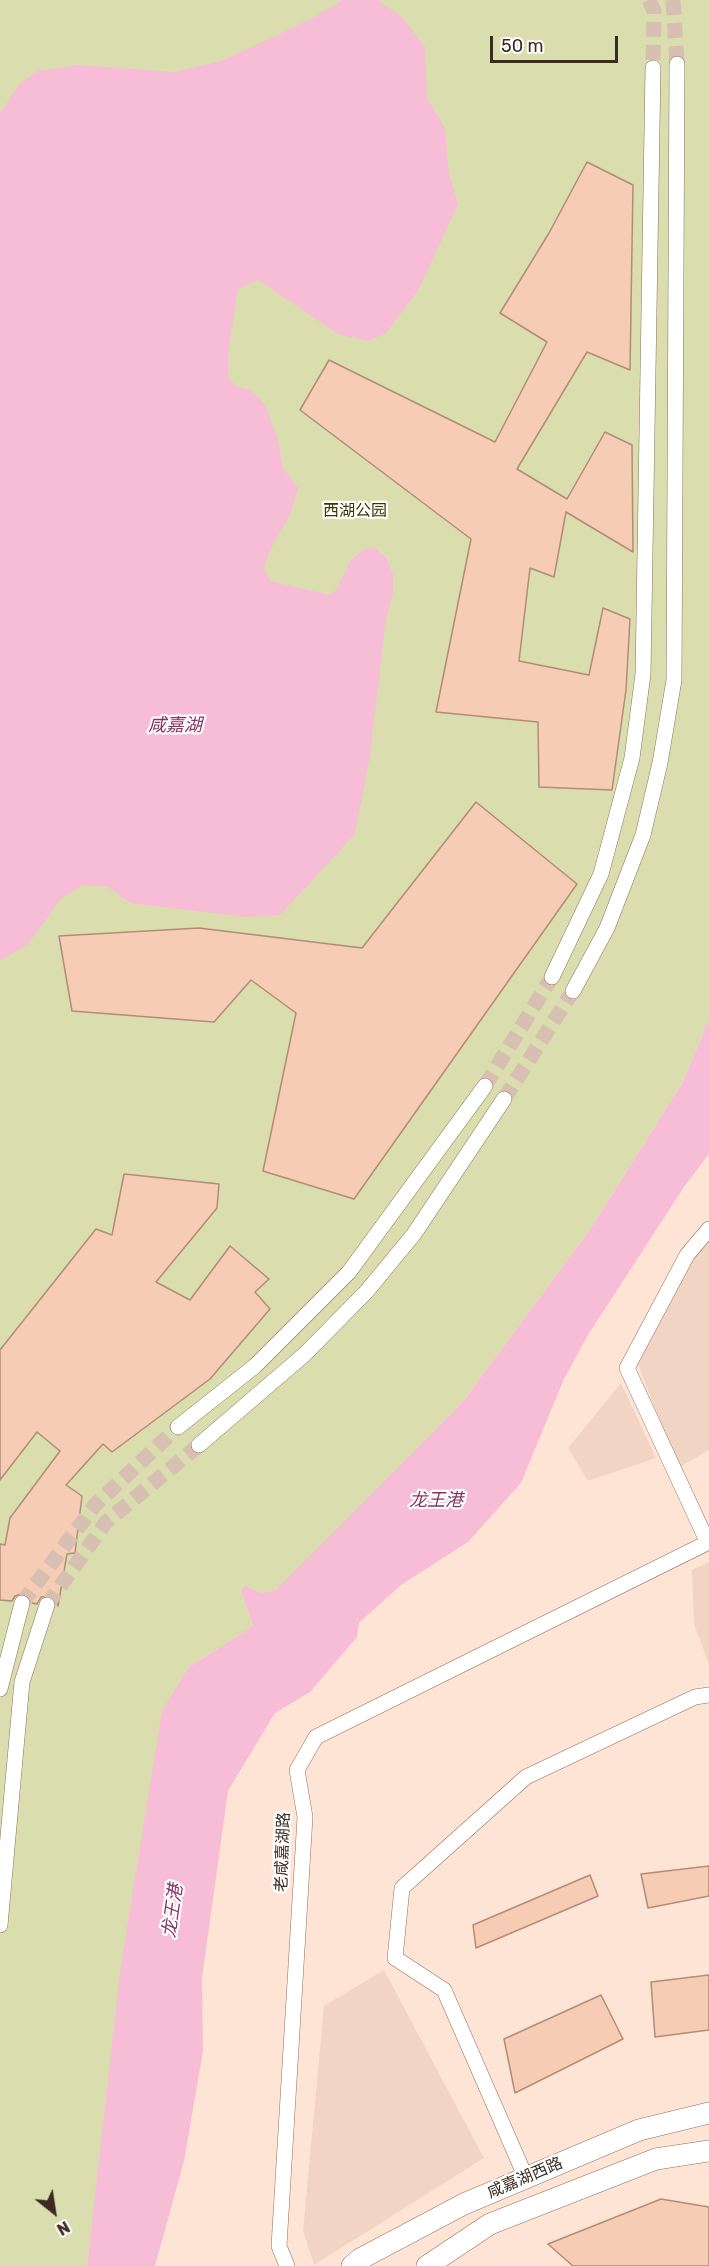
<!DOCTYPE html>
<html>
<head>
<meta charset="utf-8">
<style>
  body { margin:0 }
  #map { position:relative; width:709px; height:2266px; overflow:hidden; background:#fee4d5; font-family:Rubik,sans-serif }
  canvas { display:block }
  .north { position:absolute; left:24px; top:2182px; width:60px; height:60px; -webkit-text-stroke:4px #fff; paint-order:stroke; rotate:150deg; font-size:16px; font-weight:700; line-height:24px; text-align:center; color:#3b2b22 }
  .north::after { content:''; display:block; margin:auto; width:21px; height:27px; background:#3b2b22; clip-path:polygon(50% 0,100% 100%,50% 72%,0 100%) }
  .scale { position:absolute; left:490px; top:36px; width:128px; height:27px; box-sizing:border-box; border:3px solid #3b2b22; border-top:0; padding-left:8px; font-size:18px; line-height:21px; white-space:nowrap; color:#3b2b22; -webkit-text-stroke:4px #fff; paint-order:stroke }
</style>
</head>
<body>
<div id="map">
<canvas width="709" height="2266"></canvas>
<div class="north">N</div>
<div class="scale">50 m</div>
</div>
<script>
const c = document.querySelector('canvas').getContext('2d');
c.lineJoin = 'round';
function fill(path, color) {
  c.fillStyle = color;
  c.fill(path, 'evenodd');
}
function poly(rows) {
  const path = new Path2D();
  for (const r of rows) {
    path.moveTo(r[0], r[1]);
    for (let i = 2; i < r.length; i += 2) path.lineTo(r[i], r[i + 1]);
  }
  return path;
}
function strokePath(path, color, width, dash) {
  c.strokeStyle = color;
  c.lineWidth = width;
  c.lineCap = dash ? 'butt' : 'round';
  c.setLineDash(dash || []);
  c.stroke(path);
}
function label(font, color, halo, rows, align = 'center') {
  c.font = font + ' Rubik,"Noto Sans SC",sans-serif';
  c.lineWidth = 4.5;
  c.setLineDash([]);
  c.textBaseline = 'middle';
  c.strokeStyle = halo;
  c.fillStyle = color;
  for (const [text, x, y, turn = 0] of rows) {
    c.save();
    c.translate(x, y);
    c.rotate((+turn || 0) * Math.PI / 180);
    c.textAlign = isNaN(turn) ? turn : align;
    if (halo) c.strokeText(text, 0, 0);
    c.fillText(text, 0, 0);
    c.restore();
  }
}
fill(poly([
  [709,1223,709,1450,678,1468,636,1359],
  [621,1383,656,1458,588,1481,568,1448],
  [709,1562,709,1664,694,1624,692,1570],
  [384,1970,484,2158,314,2265,303,2231,324,2006]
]), '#f2d4c4');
fill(poly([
  [0,0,709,0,709,1019,683,1082,591,1228,465,1399,275,1592,260,1593,241,1591,253,1626,189,1667,98,2179,87,2266,0,2266]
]), '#daddae');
fill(poly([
  [343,0,378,0,401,16,425,47,427,98,445,128,449,174,458,204,419,289,386,333,368,341,338,334,258,280,238,289,228,353,229,379,237,387,251,390,265,405,277,436,283,468,298,488,290,515,269,552,264,568,270,581,329,595,336,590,351,560,366,548,375,548,387,559,393,575,393,593,386,619,370,755,355,834,280,915,245,917,130,903,108,887,83,885,61,899,27,945,0,961,0,114,19,84,38,71,78,65,174,72,222,61,311,19],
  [709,1019,709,1154,684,1187,588,1335,564,1379,521,1483,468,1542,401,1585,359,1623,357,1637,310,1692,275,1713,228,1791,202,1978,203,2051,184,2161,155,2266,87,2266,121,1965,162,1711,189,1667,253,1626,241,1591,245,1585,260,1593,275,1591,465,1399,591,1228,683,1082]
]), '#f7bdd6');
const building = poly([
  [587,162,633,185,630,370,587,352,517,469,567,499,605,432,632,445,633,552,566,512,554,577,530,568,519,661,589,675,603,608,630,619,626,690,612,790,539,787,538,722,436,712,471,539,300,410,329,360,495,442,547,342,500,313,549,233,587,162],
  [476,802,577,884,354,1199,263,1171,296,1013,251,980,214,1022,72,1011,59,936,199,928,362,948,476,802],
  [124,1174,219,1184,217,1208,156,1282,190,1300,230,1246,269,1279,255,1292,270,1309,210,1379,112,1452,103,1444,66,1485,82,1496,75,1553,67,1554,58,1606,55,1599,49,1596,41,1597,37,1604,32,1603,29,1596,24,1593,15,1596,12,1601,0,1600,0,1544,5,1545,10,1518,60,1451,37,1432,0,1480,0,1350,96,1229,112,1235,124,1174],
  [709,1866,709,1896,648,1908,641,1874,709,1866],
  [590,1875,598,1896,476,1948,473,1925,590,1875],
  [709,1975,709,2030,655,2037,651,1982,709,1975],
  [601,1995,623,2039,515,2093,504,2039,601,1995],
  [661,2199,709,2207,709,2266,573,2266,548,2244,661,2199]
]);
fill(building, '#f6ccb4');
strokePath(building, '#b38c76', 1.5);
strokePath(poly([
  [649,0,654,11,653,68],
  [673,0,677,64],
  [485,1086,552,977],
  [504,1099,573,991],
  [22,1603,95,1505,178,1427],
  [47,1605,106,1522,199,1445]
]), '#d7bfb1', 15, [15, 8]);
const street = poly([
  [552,977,601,874,632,758,643,674,653,68],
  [573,991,607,928,643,835,660,763,674,680,677,64],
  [178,1427,255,1366,349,1272,485,1086],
  [199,1445,305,1354,367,1291,414,1234,504,1099],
  [708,1543,627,1368,687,1255,709,1229],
  [0,1689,22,1603],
  [0,1925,22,1682,47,1605],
  [526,2178,444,1990,395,1958,402,1888,526,1777,695,1697,709,1695],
  [287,2266,279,2246,305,1817,297,1770,316,1737,709,1542]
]);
const secondary = poly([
  [352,2266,360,2259,464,2204,639,2130,709,2113],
  [427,2266,490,2224,656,2159,709,2151]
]);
strokePath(street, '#946e59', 16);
strokePath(secondary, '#946e59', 22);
strokePath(street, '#fff', 15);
strokePath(secondary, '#fff', 21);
label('16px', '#373800', '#fff', [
  ["西湖公园",355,511]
]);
label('16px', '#3b2b22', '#fff', [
  ["老咸嘉湖路",283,1852,-88],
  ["咸嘉湖西路",525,2178,-23]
]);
label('italic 18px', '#86345f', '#fff', [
  ["咸嘉湖",175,726],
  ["龙王港",436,1501],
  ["龙王港",173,1911,-82]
]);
</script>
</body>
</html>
